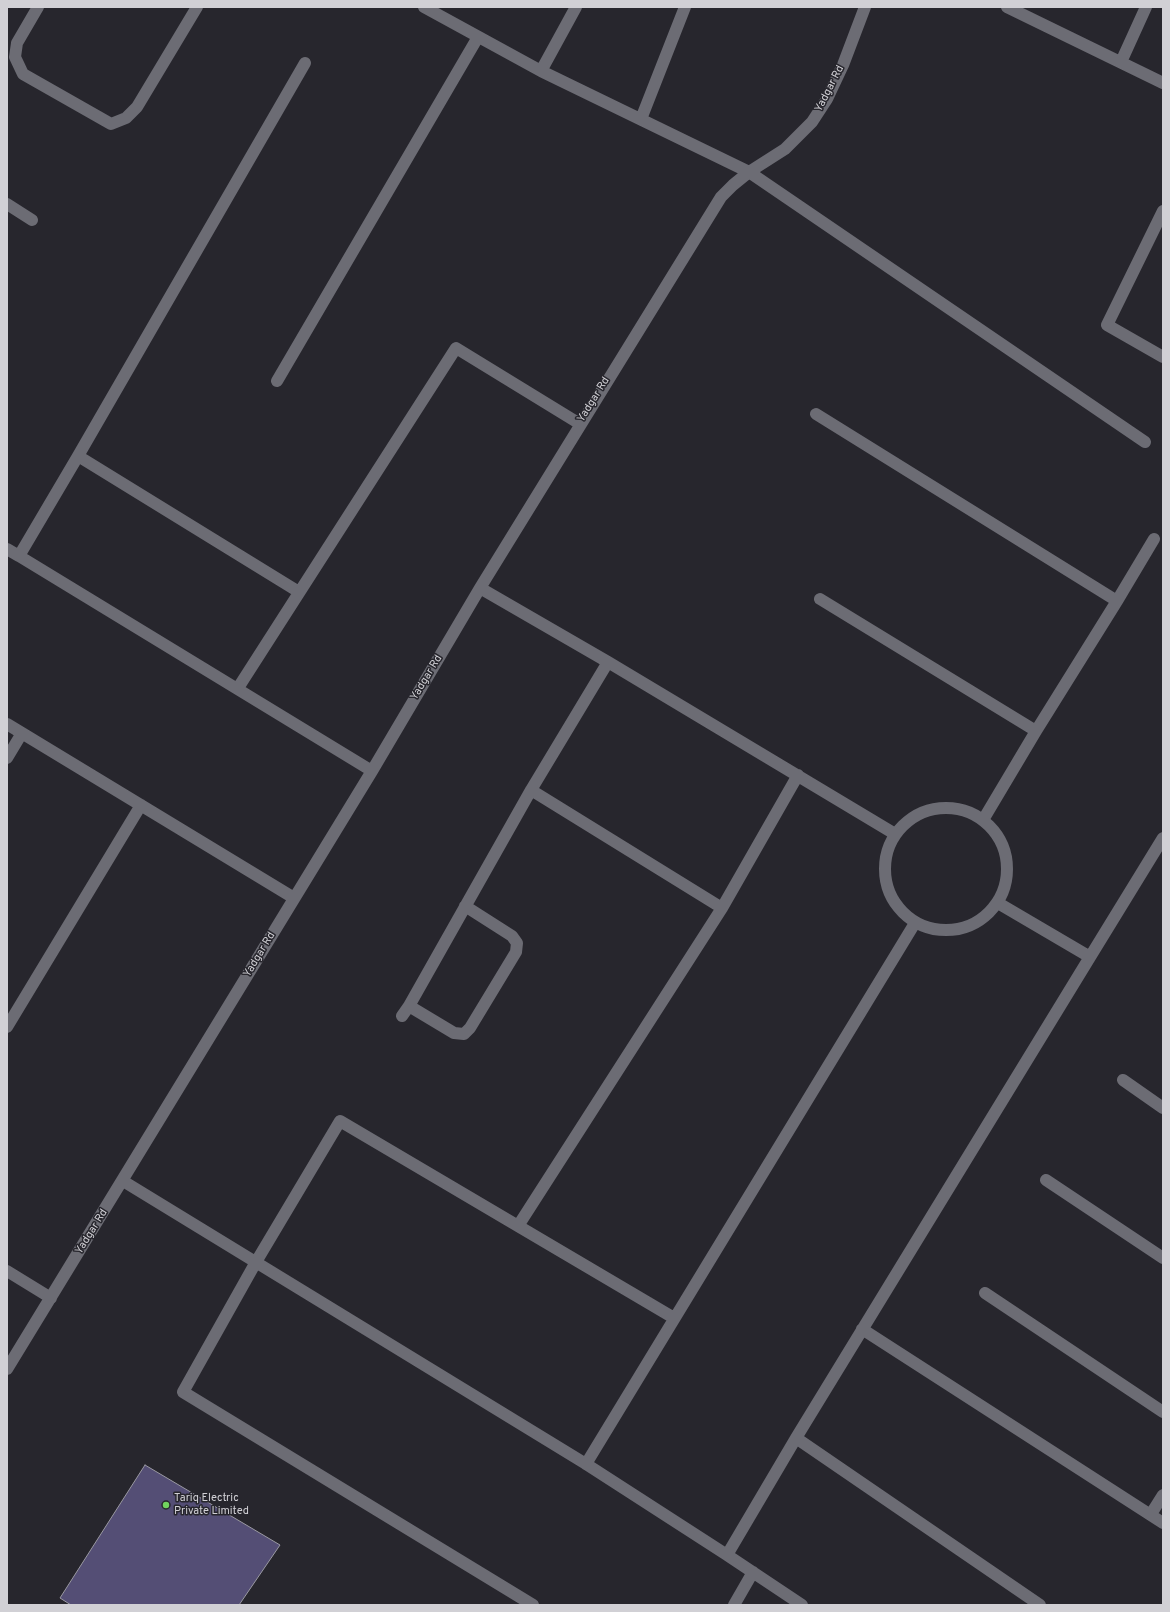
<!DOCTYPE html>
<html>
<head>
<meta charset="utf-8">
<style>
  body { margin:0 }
  #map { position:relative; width:1170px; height:1612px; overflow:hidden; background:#27262d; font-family:Overpass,sans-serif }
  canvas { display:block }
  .frame { position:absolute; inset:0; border:8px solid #d1d0d5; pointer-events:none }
</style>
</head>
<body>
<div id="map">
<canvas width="1170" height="1612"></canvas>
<div class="frame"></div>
</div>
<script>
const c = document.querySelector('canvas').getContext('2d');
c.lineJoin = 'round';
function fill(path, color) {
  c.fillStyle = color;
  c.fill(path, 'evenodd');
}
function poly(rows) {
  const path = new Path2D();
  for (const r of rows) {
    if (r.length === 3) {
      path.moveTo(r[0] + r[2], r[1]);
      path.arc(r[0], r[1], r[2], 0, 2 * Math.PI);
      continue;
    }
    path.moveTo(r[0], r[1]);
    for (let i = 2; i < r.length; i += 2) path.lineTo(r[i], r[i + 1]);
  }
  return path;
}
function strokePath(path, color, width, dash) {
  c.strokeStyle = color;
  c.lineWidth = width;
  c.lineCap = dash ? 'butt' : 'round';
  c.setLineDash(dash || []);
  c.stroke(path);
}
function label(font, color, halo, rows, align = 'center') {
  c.font = font + ' Overpass,sans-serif';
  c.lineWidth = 3;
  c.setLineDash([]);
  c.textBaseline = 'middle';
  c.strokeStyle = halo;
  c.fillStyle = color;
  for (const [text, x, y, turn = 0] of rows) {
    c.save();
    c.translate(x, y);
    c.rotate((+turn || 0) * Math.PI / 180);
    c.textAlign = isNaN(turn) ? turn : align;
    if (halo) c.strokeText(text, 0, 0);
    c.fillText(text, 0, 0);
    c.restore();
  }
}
const building = poly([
  [145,1465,280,1545,239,1605,71,1605,60,1598,145,1465]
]);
fill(building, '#544e75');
strokePath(building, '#9a99a2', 1);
strokePath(poly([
  [38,7,17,43,15,57,23,74,111,124,126,118,137,107,197,7],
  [424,7,541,71],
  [576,7,541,71,749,172,1145,442],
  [1007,7,1163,83],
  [1121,62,1146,7],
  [305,63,78,456,19,556,372,771],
  [641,119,685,7],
  [7,204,32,220],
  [1163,211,1107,325,1163,357],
  [277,381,478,37],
  [816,414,1117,601],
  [78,456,299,592],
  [7,549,19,556],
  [480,588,608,662,895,834],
  [820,599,1036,731],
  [238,688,456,348,580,424],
  [7,724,294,898],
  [7,758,22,733],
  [531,790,722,908],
  [946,869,61],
  [983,820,1036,731,1117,601,1154,539],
  [998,903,1090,957,1163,838],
  [409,1006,454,1033,464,1034,470,1028,516,952,517,943,512,936,465,906],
  [402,1016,409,1006,531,790,608,662],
  [7,1027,141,805],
  [1123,1080,1163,1108],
  [1046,1180,1163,1258],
  [123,1181,586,1464,727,1555],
  [518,1226,722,908,798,775],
  [7,1271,51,1298],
  [985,1293,1163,1412],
  [862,1329,1163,1523],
  [7,1369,372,771,480,588,721,197,733,185,749,172,785,149,812,122,827,99,843,65,865,7],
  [796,1438,1040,1605],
  [586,1464,915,923],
  [1151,1514,1163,1495],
  [533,1605,183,1392,256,1262,340,1121,674,1318],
  [734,1605,753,1572],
  [802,1605,727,1555,796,1438,1090,957]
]), '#6c6c74', 12);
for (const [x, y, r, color] of [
  [166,1505,4,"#71d35e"]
]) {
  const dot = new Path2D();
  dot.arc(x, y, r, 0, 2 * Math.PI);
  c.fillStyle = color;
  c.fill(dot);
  strokePath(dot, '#27262d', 1.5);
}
label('11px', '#d1d0d5', '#27262d', [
  ["Yadgar Rd",830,89,-63],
  ["Yadgar Rd",594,400,-58],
  ["Yadgar Rd",427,678,-59],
  ["Yadgar Rd",260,955,-59],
  ["Yadgar Rd",92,1232,-58]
]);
label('11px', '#d1d0d5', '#27262d', [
  ["Tariq Electric",174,1499],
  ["Private Limited",174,1512]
], 'left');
</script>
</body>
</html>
